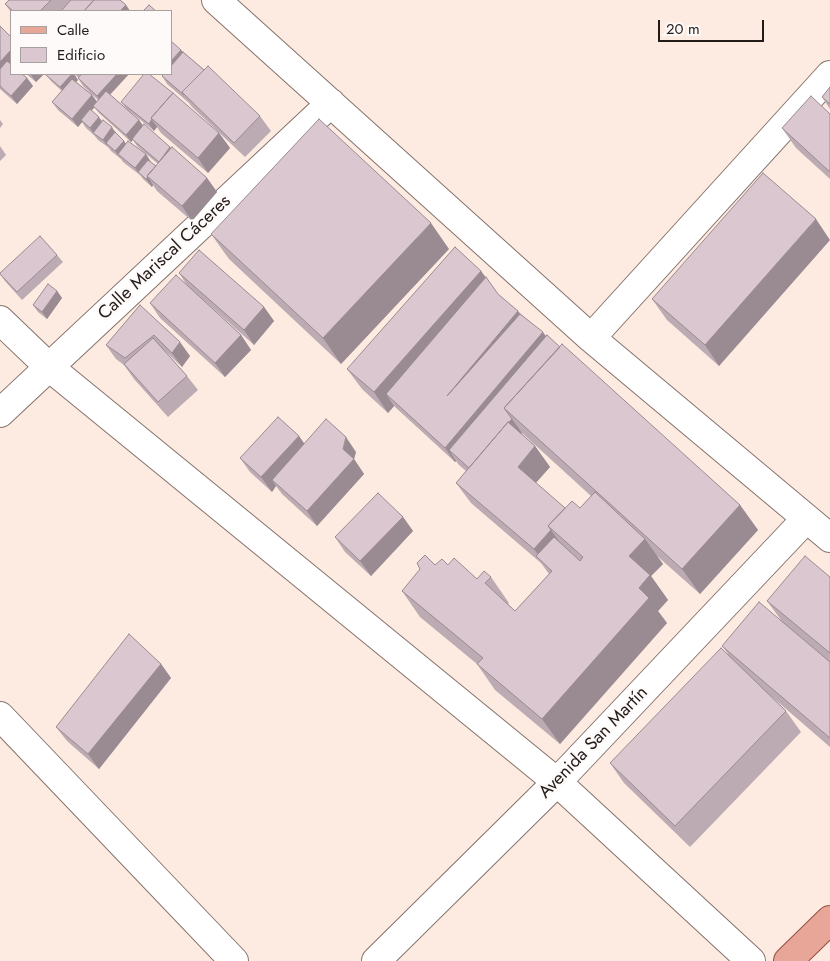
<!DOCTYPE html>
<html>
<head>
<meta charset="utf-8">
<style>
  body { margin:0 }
  #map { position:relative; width:830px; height:961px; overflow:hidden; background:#fdeae1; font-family:Jost,sans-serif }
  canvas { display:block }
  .legend { position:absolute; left:10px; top:10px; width:162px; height:65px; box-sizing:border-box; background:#fefaf9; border:1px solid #a6a19f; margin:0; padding:6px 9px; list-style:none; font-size:15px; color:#221b18 }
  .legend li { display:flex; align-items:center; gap:10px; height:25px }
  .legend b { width:25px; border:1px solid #a6a19f }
  .scale { position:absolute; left:658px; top:20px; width:106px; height:22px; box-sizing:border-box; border:2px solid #221b18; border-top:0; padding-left:6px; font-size:15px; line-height:18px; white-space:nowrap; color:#221b18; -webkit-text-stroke:4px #fefaf9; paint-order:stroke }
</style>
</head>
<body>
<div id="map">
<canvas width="830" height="961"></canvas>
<ul class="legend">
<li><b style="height:6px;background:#e7a698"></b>Calle</li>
<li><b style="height:14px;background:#dbc7cf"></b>Edificio</li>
</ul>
<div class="scale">20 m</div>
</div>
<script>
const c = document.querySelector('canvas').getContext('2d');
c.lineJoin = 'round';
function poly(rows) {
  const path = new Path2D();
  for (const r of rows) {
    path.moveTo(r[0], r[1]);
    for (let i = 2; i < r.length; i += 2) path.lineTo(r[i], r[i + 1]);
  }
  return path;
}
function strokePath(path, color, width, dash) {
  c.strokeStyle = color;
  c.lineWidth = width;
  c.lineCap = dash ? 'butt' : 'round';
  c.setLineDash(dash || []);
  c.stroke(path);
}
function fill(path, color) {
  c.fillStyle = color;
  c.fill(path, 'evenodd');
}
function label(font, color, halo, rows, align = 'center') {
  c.font = font + ' Jost,sans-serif';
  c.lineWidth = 4.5;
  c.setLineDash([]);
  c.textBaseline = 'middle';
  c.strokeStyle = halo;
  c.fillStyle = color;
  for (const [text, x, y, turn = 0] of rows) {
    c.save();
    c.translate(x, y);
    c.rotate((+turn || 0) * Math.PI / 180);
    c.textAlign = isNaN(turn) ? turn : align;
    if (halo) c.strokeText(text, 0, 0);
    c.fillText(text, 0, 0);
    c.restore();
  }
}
const street = poly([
  [216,0,591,338,830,538],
  [0,320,49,367,557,782,751,961],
  [591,338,830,75],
  [0,413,331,103],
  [0,716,234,961],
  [376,961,557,782,806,519]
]);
const primary = poly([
  [788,961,830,920]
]);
strokePath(street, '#84736b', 30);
strokePath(primary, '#984f3e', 30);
strokePath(street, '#fff', 28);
strokePath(primary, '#e7a698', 28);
fill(poly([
  [9,0,120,0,126,5,130,11,11,11,11,12,5,4],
  [0,26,11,37,11,64,27,78,33,86,17,104,0,89],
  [181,50,183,52,260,116,271,131,245,157,192,107,189,103,167,84,162,76],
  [26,74,44,74,36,82],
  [47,74,74,74,78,80,76,82,92,95,97,102,98,100,83,86,78,78,78,77,74,74,129,74,110,95,127,109,121,102,219,133,230,148,208,173,161,133,157,127,154,131,127,109,139,120,143,126,170,147,207,178,217,192,192,221,157,191,153,185,152,187,144,180,140,175,123,162,121,159,111,151,108,147,98,140,94,135,86,128,82,122,78,127,58,110,52,102,62,91,52,82,46,75],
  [94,107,99,113,131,142,133,140,137,146,158,164,156,166,126,144,102,121,91,110],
  [830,87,830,109,822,97],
  [830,114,830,179,796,148,782,128],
  [0,120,3,124,0,128],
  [0,146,6,155,0,161],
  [211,234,449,249,341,364,229,259],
  [830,240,719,366,667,320,652,299],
  [57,255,63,262,22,300,5,281,0,274],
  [481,271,498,294,740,505,758,530,700,594,656,555,663,564,651,576,668,600,658,611,667,623,560,744,495,690,477,664,420,617,402,591,435,565,448,565,477,579,491,577,509,603,508,604,515,611,549,574,541,563,471,503,456,483,466,471,459,465,456,461,455,462,394,406,388,413,362,389,347,369],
  [522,433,591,496,580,508,565,508,536,483,550,467,535,446,521,434],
  [179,273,264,307,274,321,254,345,198,295,241,335,251,350,225,377,160,318,150,303,188,287],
  [57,291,62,298,47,319,38,312,33,305],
  [140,305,190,356,182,367,164,350,187,376,198,390,168,417,134,379,124,365,116,359,106,345],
  [299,436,304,443,356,452,354,459,364,474,317,526,282,494,276,486,272,492,250,472,240,458],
  [403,517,413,531,371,576,345,552,335,537],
  [830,577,830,747,771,696,786,711,801,732,690,847,624,783,610,763,728,654,722,646,781,620,767,601],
  [161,664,171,678,99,769,67,741,56,727]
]), '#bcabb2');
fill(poly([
  [126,5,130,11,120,11],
  [11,50,11,63,0,75,0,62],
  [181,50,187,57,171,74,171,61],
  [32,74,44,74,36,82,31,75],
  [72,74,74,74,78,80,65,94,60,87],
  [117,74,129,74,102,103,97,96],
  [27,78,33,86,17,104,11,96],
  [92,95,98,103,78,127,72,119],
  [99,117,104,125,94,134,90,128],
  [139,120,144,127,131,142,126,135],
  [152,120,157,127,154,131,149,124],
  [112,127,117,135,106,143,108,147,103,140],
  [219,133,230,148,208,173,198,158],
  [124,141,129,148,118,154,121,159,115,151],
  [170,147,176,155,164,169,159,162],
  [146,154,151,162,138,172,140,175,135,168],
  [148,177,153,185,152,187,146,179],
  [207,178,217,192,192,221,182,206],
  [816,219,830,240,719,366,705,345],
  [431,223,449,249,341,364,323,338],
  [481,271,496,292,386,394,394,406,388,413,374,392],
  [57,291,62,298,47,319,42,312],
  [264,307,274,321,254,345,244,330],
  [518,311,528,326,447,396],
  [543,332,553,347,449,450,456,461,455,462,445,448],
  [241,335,251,350,225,377,215,363],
  [180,342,190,356,182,367,172,353],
  [512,419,522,433,481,484,471,469],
  [299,436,309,451,272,480,276,486,272,492,261,477],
  [346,437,356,452,354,459,364,474,317,526,307,511,343,449],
  [535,446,550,467,532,487,518,467],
  [740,505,758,530,700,594,682,569],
  [403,517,413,531,371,576,360,561],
  [551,530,565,550,545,564,534,549],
  [645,539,663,564,651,576,668,600,658,611,667,623,560,744,542,719,639,588,629,556],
  [161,664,171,678,99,769,88,754]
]), '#998b91');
const building = poly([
  [9,0,51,0,40,11,13,11,5,4,9,0],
  [71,0,94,0,84,11,61,11,71,0],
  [94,0,120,0,126,5,120,11,84,11,94,0],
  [149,5,156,11,143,11,149,5],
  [0,26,11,37,11,50,0,62,0,26],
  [171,41,181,50,171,61,171,41],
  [183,52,204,70,182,92,184,95,162,76,164,74,171,74,171,66,183,52],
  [7,61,11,64,11,74,22,74,27,78,11,96,0,86,0,69,7,61],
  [208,66,260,116,234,143,182,92,208,66],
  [47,74,72,74,60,87,46,75,47,74],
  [82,74,117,74,97,96,78,78,82,74],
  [144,74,149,74,173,93,151,118,152,119,149,124,121,102,144,74],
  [72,79,92,95,72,119,52,102,72,79],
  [830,87,830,104,822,97,830,87],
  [106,91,139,120,126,135,93,106,106,91],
  [173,93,219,133,198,158,151,118,173,93],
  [811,96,830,114,830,172,782,128,811,96],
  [90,109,99,117,90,128,81,120,90,109],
  [319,119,431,223,323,338,211,234,319,119],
  [103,120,112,127,103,140,93,133,103,120],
  [144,124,170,147,159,162,132,139,144,124],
  [115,132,124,141,115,151,106,143,115,132],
  [128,141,146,154,135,168,118,154,128,141],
  [172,147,207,178,182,206,147,176,172,147],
  [148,160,156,166,147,176,148,177,146,179,138,172,148,160],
  [763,173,816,219,705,345,652,299,763,173],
  [40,236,57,255,17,292,0,274,0,273,40,236],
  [455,247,481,271,374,392,347,369,455,247],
  [199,250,264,307,244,330,179,273,199,250],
  [176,275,241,335,215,363,150,303,176,275],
  [486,277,498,294,518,311,447,396,520,314,543,332,445,448,386,394,486,277],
  [48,284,57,291,42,312,33,305,48,284],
  [140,305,180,342,172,353,154,335,125,358,106,345,140,305],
  [547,335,560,347,504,408,512,419,508,423,508,422,469,468,449,450,547,335],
  [153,338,187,376,158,402,124,364,153,338],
  [562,344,740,505,682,569,504,408,562,344],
  [278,417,299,436,261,477,240,458,278,417],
  [326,419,346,437,343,449,354,459,307,511,272,480,326,419],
  [508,422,535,446,518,467,565,508,548,526,551,530,534,549,456,483,508,422],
  [595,492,645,539,629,556,650,575,639,588,649,598,542,719,477,664,483,658,402,591,420,569,417,563,425,555,435,565,442,559,448,565,454,558,477,579,484,571,491,577,485,583,515,611,552,571,536,556,554,537,580,561,583,557,548,526,572,501,580,508,595,492],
  [378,493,403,517,360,561,335,537,378,493],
  [805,556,830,577,830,653,767,601,805,556],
  [759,602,830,662,830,738,722,646,759,602],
  [129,634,161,664,88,754,56,727,129,634],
  [721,648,786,711,675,826,610,763,721,648]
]);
fill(building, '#dbc7cf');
strokePath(building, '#998b91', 1);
label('18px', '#221b18', '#fefaf9', [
  ["Calle Mariscal Cáceres",165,258,-43],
  ["Avenida San Martín",594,743,-46]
]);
</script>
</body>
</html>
